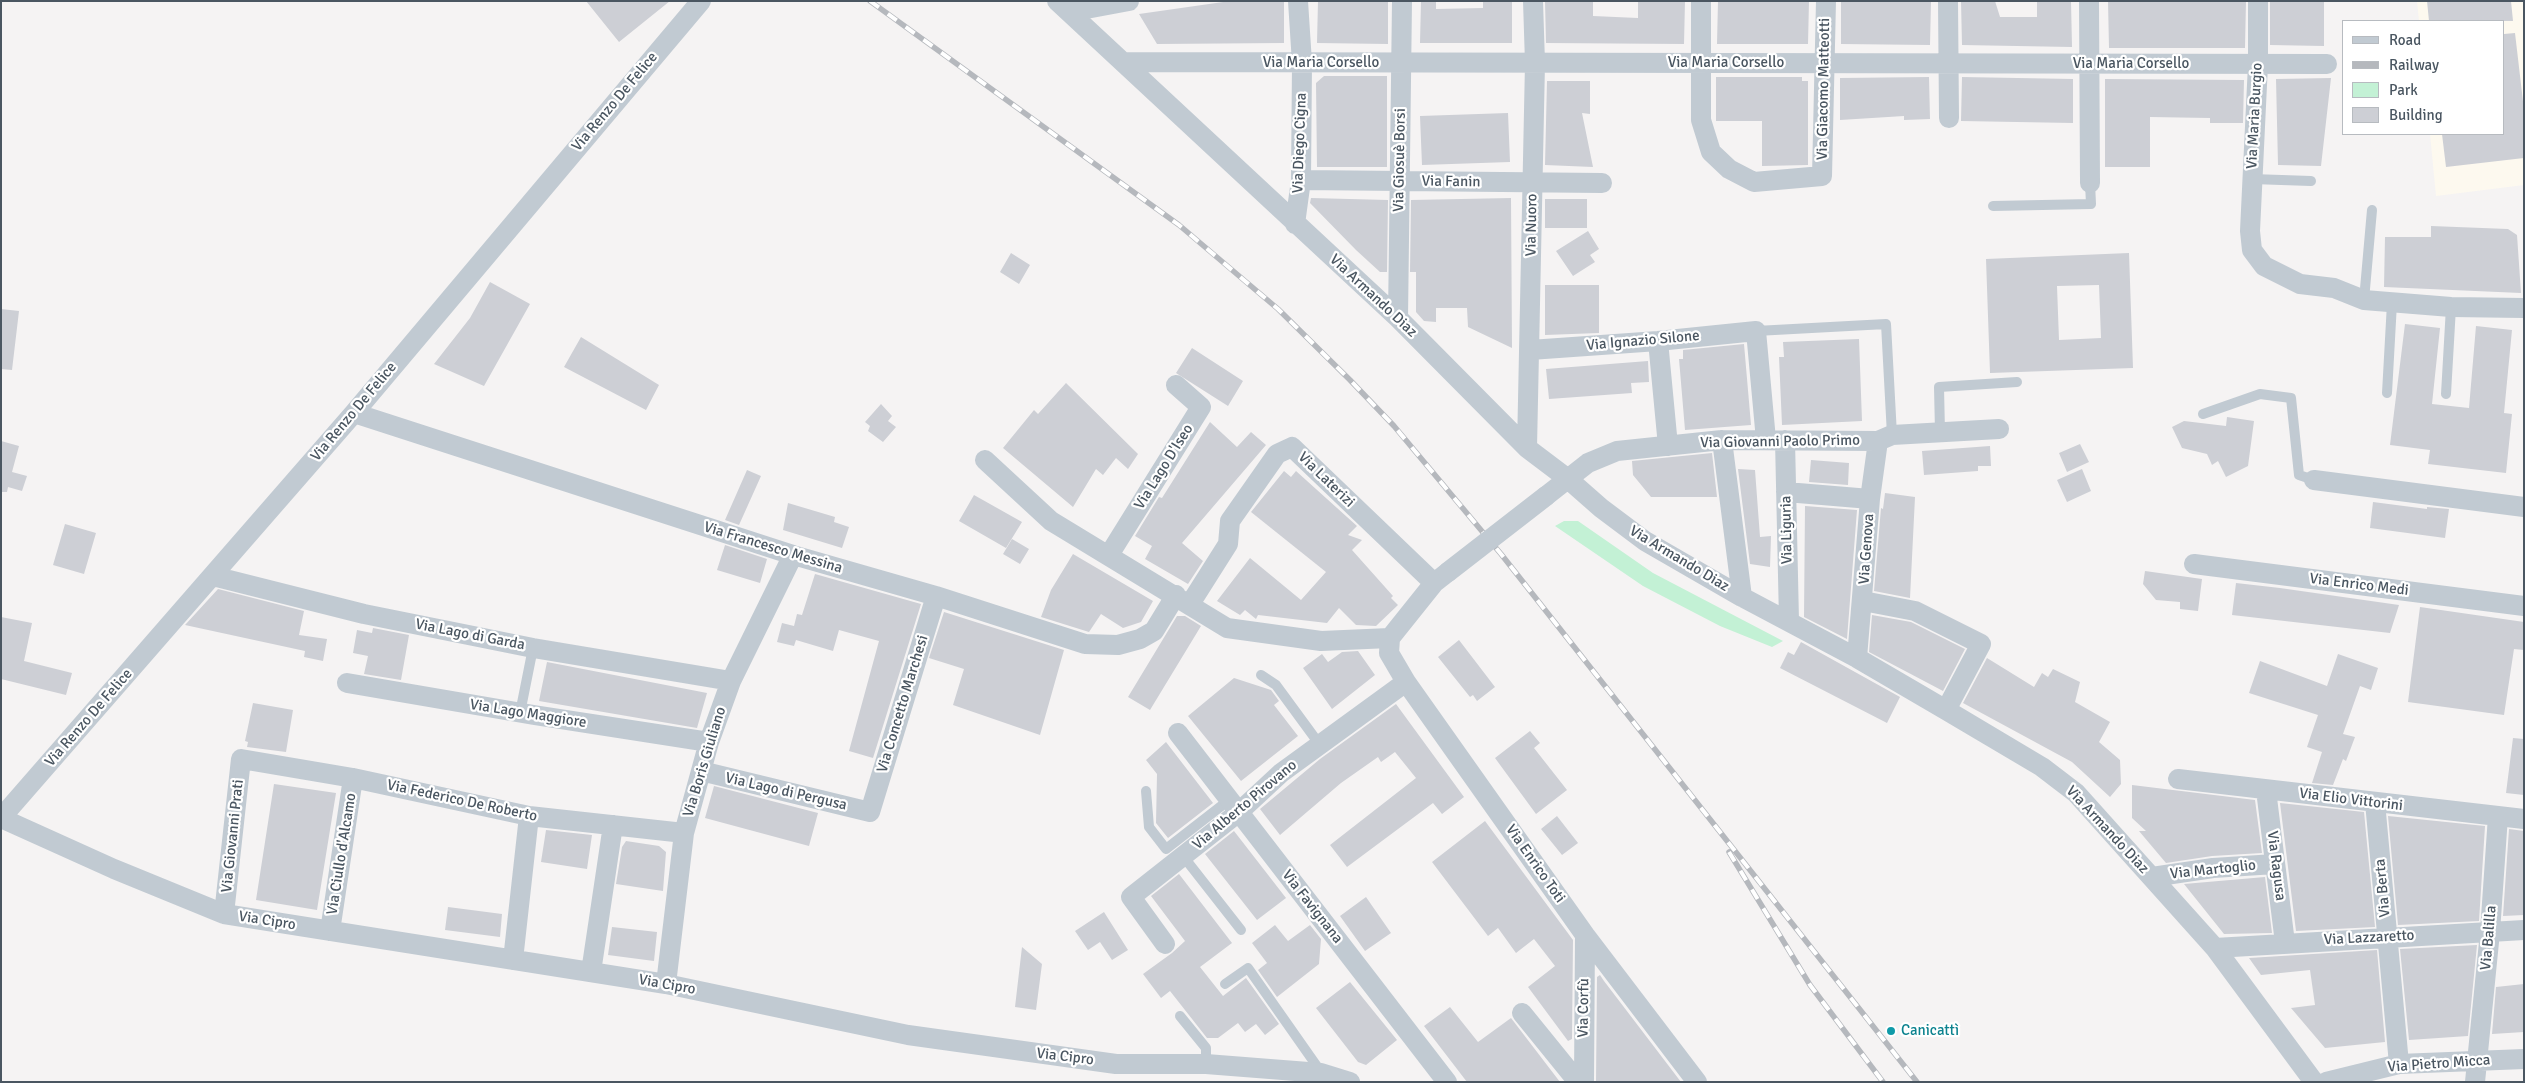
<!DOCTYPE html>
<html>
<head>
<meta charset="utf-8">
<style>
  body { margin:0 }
  #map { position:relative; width:2525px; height:1083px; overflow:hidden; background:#f5f3f3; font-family:Signika,sans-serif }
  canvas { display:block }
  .frame { position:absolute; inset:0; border:2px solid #4a5661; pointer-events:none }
  .legend { position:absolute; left:2342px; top:20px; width:162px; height:115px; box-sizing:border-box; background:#fff; border:1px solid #b7bbc0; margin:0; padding:6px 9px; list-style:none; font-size:15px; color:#4a5661 }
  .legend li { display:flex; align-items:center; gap:10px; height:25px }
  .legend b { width:25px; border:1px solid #b7bbc0 }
</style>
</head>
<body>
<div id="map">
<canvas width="2525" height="1083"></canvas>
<div class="frame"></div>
<ul class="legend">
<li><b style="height:6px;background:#c1cad2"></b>Road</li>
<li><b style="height:6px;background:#b5b8bd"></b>Railway</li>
<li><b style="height:14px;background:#c3f1d5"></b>Park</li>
<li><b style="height:14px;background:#cdcfd5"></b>Building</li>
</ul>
</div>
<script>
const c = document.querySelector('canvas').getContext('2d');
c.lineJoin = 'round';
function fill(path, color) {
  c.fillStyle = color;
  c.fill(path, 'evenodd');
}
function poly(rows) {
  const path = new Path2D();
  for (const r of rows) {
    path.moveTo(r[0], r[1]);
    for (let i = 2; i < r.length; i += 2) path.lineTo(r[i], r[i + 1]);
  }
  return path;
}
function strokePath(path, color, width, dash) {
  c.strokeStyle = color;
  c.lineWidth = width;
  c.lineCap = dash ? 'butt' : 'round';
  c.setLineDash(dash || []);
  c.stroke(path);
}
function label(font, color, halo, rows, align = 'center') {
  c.font = font + ' Signika,sans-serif';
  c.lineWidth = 4.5;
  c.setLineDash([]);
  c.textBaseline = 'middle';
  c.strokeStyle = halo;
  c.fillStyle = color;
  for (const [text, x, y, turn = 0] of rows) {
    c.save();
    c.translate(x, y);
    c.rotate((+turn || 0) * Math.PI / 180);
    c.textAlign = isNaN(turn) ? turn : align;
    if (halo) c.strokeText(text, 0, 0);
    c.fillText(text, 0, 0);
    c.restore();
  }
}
fill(poly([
  [2417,1,2524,1,2524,185,2436,196,2430,134,2504,134,2504,21,2419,21]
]), '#fdf9ef');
fill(poly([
  [1564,521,1578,521,1653,573,1783,641,1772,647,1720,626,1643,586,1555,526]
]), '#c3f1d5');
fill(poly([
  [586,1,670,1,619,42],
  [1230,1,1284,1,1284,43,1157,44,1139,14],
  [1318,1,1388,1,1388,44,1317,43],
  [1421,1,1436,1,1436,9,1483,8,1483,1,1512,1,1512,43,1420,43],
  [1545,1,1593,1,1593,16,1638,18,1638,1,1685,1,1684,44,1546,43],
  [1718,1,1809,1,1808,44,1717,44],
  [1841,1,1931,1,1930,45,1841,44],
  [1961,1,1995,1,2000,17,2037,17,2037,1,2071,1,2072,47,1962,45],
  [2108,1,2246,1,2245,48,2109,48],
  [2270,1,2324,1,2324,46,2270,45],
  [2427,1,2511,1,2513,21,2429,21],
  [2515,33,2524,110,2524,158,2446,167,2442,134,2504,134,2504,34],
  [1324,76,1387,76,1387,167,1317,167,1316,83],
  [1716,77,1802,77,1802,81,1808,81,1808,165,1762,166,1762,121,1716,121],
  [1929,77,1930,119,1904,120,1904,116,1840,120,1840,78],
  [1962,77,2073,79,2073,123,1961,121],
  [2331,78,2321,166,2278,165,2276,79],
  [2105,79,2244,80,2243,123,2210,123,2210,118,2150,117,2150,167,2105,167],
  [1547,81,1590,81,1590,114,1582,113,1593,167,1545,165],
  [1508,113,1510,162,1422,165,1420,116],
  [1311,198,1388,200,1387,272,1380,272,1356,250,1310,203],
  [1511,198,1512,348,1468,327,1467,308,1436,308,1436,322,1424,321,1416,312,1416,272,1410,272,1411,200],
  [1545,199,1587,199,1587,228,1545,228],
  [2431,226,2508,229,2517,235,2521,293,2384,287,2385,237,2431,237],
  [1588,231,1599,249,1590,255,1595,262,1573,276,1556,251],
  [1011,253,1030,265,1019,284,1000,272],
  [2129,253,2133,368,1990,373,1986,259],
  [2099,285,2101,338,2059,340,2057,286],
  [490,282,530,304,484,386,434,364,470,318],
  [1545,285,1599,285,1599,333,1545,335],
  [1,309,19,311,12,370,1,369],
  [2405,324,2440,328,2432,404,2469,408,2476,326,2512,330,2504,413,2512,414,2506,473,2428,464,2430,450,2390,445],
  [581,337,659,385,646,410,564,367],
  [1859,339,1862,421,1782,425,1779,357,1784,357,1783,342],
  [1744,344,1751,425,1685,430,1679,359,1683,359,1683,350],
  [1192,348,1243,381,1228,406,1176,373],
  [1648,361,1649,382,1631,383,1632,393,1549,399,1546,369],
  [1066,383,1138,454,1128,469,1116,458,1103,475,1096,469,1073,507,1003,448,1034,410,1038,414],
  [881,404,892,416,888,421,896,427,883,442,868,431,870,426,865,422],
  [2227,417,2254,421,2248,466,2226,477,2218,461,2212,465,2207,454,2182,448,2172,427,2184,421,2226,426],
  [1210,422,1237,447,1251,432,1266,445,1182,543,1203,561,1188,584,1145,559,1152,546,1135,536,1159,497,1162,498],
  [1,441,19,446,12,472,27,476,22,491,8,487,7,492,1,492],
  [2080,444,2089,462,2067,472,2059,453],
  [1990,446,1991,466,1978,466,1978,471,1924,475,1922,451],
  [1712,453,1717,497,1651,497,1633,475,1632,461],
  [1811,460,1849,463,1848,485,1809,482],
  [1738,469,1755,470,1760,537,1771,536,1770,567,1750,564],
  [2082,469,2091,491,2067,502,2057,480],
  [747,470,761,476,739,525,725,520],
  [1284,471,1291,477,1296,471,1357,526,1348,535,1362,540,1352,550,1393,596,1391,598,1398,605,1376,626,1356,625,1339,608,1327,623,1258,615,1256,619,1245,610,1240,615,1217,601,1250,558,1301,600,1326,572,1251,512],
  [1885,493,1915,497,1910,598,1874,591,1881,508,1883,509],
  [974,495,1022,522,1006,548,959,521],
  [2373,502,2427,509,2427,507,2449,509,2445,538,2370,528],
  [788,503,835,517,834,522,849,527,842,548,783,530],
  [1805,506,1857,510,1847,639,1804,617],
  [65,524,96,533,84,574,53,565],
  [1012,539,1029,549,1020,564,1003,554],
  [725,545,767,559,760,583,717,570],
  [1073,554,1153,601,1141,622,1123,628,1101,614,1089,632,1041,617,1051,590],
  [2145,571,2202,579,2198,611,2180,609,2180,602,2156,600,2143,584],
  [815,574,921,604,873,758,849,751,879,641,839,630,833,651,796,640,794,646,777,642,782,623,794,626,797,614,802,615],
  [2236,583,2280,588,2399,605,2390,633,2232,615],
  [218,589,304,611,299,635,327,639,323,661,304,657,305,651,185,625],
  [2420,607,2524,622,2524,650,2514,649,2504,715,2408,702],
  [944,612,1064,650,1040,735,953,705,964,669,929,658],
  [1872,615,1911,622,1965,649,1943,691,1869,652],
  [1177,616,1185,616,1201,626,1150,710,1128,697],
  [1,617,32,623,24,661,72,673,66,695,1,679],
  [373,628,409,635,401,680,364,674,368,656,353,653,357,630,372,633],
  [1459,640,1495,687,1477,701,1473,695,1470,697,1438,657],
  [1801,642,1900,697,1887,723,1780,668,1788,652,1794,655],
  [1358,651,1375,675,1332,709,1303,668,1322,654,1328,662,1342,652],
  [2338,654,2378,668,2371,690,2360,686,2343,734,2355,737,2346,761,2343,759,2333,785,2312,783,2322,752,2307,747,2318,715,2249,693,2260,661,2327,686],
  [1987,658,2034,687,2042,673,2048,677,2053,669,2080,682,2075,702,2110,722,2099,742,2120,760,2121,784,2110,797,2072,762,1963,703],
  [547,662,707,693,697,728,539,701],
  [1234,678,1271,690,1279,701,1274,705,1298,736,1241,781,1188,716],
  [253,703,293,710,286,752,247,747,248,742,245,741],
  [1396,704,1464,797,1442,814,1433,803,1347,867,1330,845,1416,778,1395,752,1381,762,1378,757,1341,783,1280,835,1260,809,1320,759],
  [1530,731,1540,743,1534,748,1567,790,1536,814,1495,758],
  [2513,738,2524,739,2524,795,2506,793],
  [1166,742,1213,803,1168,838,1156,823,1157,774,1146,760],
  [274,784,336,793,317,910,256,900],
  [2132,785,2255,800,2262,853,2212,856,2166,863,2139,831,2146,831,2132,818],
  [714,786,818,813,809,846,705,818],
  [2280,803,2364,812,2375,927,2296,931],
  [1557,816,1578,843,1562,855,1541,829],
  [2388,816,2485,826,2479,921,2398,925],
  [1485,821,1573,940,1572,1039,1568,1041,1528,987,1555,966,1534,939,1516,953,1498,928,1488,936,1432,862],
  [2509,829,2524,831,2524,915,2503,916],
  [546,830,592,835,587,869,541,862],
  [1234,831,1286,898,1257,920,1205,854],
  [626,841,659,846,666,852,663,891,616,884,622,847],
  [1179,874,1232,943,1200,967,1223,996,1246,978,1279,1024,1265,1035,1256,1024,1245,1032,1238,1023,1218,1038,1207,1038,1170,991,1161,998,1143,974,1172,953,1185,941,1151,896],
  [2265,877,2272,933,2224,934,2184,884],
  [1366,897,1391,933,1365,951,1340,916],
  [448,907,502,914,500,937,445,930],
  [1104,912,1128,950,1112,960,1100,942,1088,950,1075,931],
  [1275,925,1288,941,1310,925,1321,939,1319,964,1277,997,1258,970,1267,963,1252,943],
  [612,927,657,932,654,961,608,955],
  [2477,945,2468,1036,2409,1040,2400,949],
  [1022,947,1042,964,1036,1010,1015,1007],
  [2377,950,2385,1042,2325,1048,2291,1008,2315,1005,2310,970,2261,975,2249,958],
  [1600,975,1604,981,1681,1082,1596,1082,1597,977],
  [1350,982,1397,1040,1366,1065,1358,1062,1316,1008],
  [2524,984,2524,1032,2492,1034,2496,987],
  [1450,1007,1478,1042,1511,1018,1560,1082,1467,1082,1424,1026]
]), '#cdcfd5');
strokePath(poly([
  [2252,179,2311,181],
  [1993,206,2091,204,2090,183],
  [2364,300,2372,210],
  [1756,331,1886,324,1892,435],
  [2387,393,2392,303],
  [2446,394,2451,307],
  [2203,414,2260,394,2291,398,2299,475,2314,480],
  [1940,432,1939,387,2017,382],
  [1261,675,1276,685,1320,745],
  [520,713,533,648],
  [1146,791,1149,827,1166,849,1229,800],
  [1183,856,1241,930],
  [1225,984,1248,968,1321,1072],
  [1180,1016,1206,1048,1206,1064]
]), '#c1cad2', 10);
strokePath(poly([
  [1057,1,1398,318,1527,448,1568,479,1601,508,1645,541,1742,597,1857,658,1946,710,2042,767,2076,793,2215,948,2314,1082],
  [1701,1,1701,120,1711,152,1729,169,1754,182,1822,176,1826,1],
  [1948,1,1949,118],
  [2089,1,2090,183],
  [2258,1,2258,64,2250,231,2252,250,2264,266,2300,284,2334,288,2364,300,2451,307,2524,308],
  [1070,12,1129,1],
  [1125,62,2327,64],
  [1301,180,1602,183],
  [1295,224,1301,180,1302,63,1298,1],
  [1398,318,1402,1],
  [1658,341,1668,446],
  [1530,350,1658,341,1756,331,1766,440],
  [354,413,793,555,936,596,1085,644,1118,645,1140,639,1154,631,1176,595],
  [1722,440,1742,597],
  [1785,440,1789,621],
  [1527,448,1535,63,1533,1],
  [985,460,1051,521,1227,628,1321,641,1390,638,1434,583,1448,572],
  [2314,480,2524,507],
  [1786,492,1870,499],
  [1546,496,1588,463,1617,451,1722,440,1878,441,1892,435,1999,429],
  [1109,555,1201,407,1176,385],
  [2194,564,2524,606],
  [213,576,364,614,533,648,731,681],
  [1863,601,1915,611,1981,644,1946,710],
  [1190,604,1228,544,1230,521,1277,454,1292,447,1434,583],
  [1390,638,1389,653,1406,682,1585,935,1697,1082],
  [1857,658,1870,499,1878,441],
  [347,683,534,715,709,742],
  [1178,733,1447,1082],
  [701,771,870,812,936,596],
  [2178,779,2524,819],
  [2266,790,2285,943],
  [2375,802,2399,1064],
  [1,818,114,869,224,914,666,984,908,1035,1116,1064,1206,1064,1321,1073,1350,1082],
  [1,818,354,413,701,1],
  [2152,877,2213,868,2275,864],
  [224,914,241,759,353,778,529,816,684,833],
  [330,931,353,778],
  [1165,944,1131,897,1239,812,1281,773,1406,682],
  [2215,948,2524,930],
  [513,960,529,816],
  [591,972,613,825],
  [666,984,684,833,709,742,731,681,793,555],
  [1522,1013,1578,1082],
  [1584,1082,1585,935],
  [2326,1082,2399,1064,2524,1059],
  [2475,1082,2490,932,2498,816]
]), '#c1cad2', 20);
const rail = poly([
  [870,1,1179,225,1278,309,1350,380,1394,426,1501,554,1917,1082],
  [1729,852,1810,985,1883,1082]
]);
strokePath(rail, '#b5b8bd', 5.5);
strokePath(rail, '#fff', 4, [11]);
strokePath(poly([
  [1448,572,1546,496]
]), '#c1cad2', 20);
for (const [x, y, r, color] of [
  [1891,1031,5,"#0f9aa8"]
]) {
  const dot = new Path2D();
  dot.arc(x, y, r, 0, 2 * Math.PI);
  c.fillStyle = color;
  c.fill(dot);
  strokePath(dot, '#fff', 2);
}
label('15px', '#4a5661', '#fff', [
  ["Via Maria Corsello",1321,63],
  ["Via Maria Corsello",1726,63],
  ["Via Maria Corsello",2131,64],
  ["Via Giacomo Matteotti",1824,89,-89],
  ["Via Renzo De Felice",615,102,-50],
  ["Via Maria Burgio",2255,116,-87],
  ["Via Diego Cigna",1300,143,-88],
  ["Via Giosuè Borsi",1400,160,-89],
  ["Via Fanin",1451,182,1],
  ["Via Nuoro",1532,225,-89],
  ["Via Armando Diaz",1373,296,43],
  ["Via Ignazio Silone",1643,341,-5],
  ["Via Renzo De Felice",354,412,-50],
  ["Via Giovanni Paolo Primo",1780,442,-1],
  ["Via Lago D'Iseo",1164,467,-58],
  ["Via Laterizi",1326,480,44],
  ["Via Liguria",1787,530,-91],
  ["Via Francesco Messina",773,548,17],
  ["Via Genova",1867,549,-86],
  ["Via Armando Diaz",1679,559,31],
  ["Via Enrico Medi",2359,585,7],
  ["Via Lago di Garda",470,635,11],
  ["Via Concetto Marchesi",903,704,-73],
  ["Via Lago Maggiore",528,714,9],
  ["Via Renzo De Felice",89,718,-49],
  ["Via Boris Giuliano",705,762,-73],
  ["Via Lago di Pergusa",786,792,13],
  ["Via Elio Vittorini",2351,800,7],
  ["Via Federico De Roberto",462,801,12],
  ["Via Alberto Pirovano",1245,805,-40],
  ["Via Armando Diaz",2107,830,47],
  ["Via Giovanni Prati",233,836,-84],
  ["Via Ciullo d'Alcamo",342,854,-81],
  ["Via Enrico Toti",1535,864,55],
  ["Via Ragusa",2276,866,83],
  ["Via Martoglio",2213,870,-6],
  ["Via Berta",2383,888,-95],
  ["Via Favignana",1312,907,52],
  ["Via Cipro",267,921,9],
  ["Via Lazzaretto",2369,938,-3],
  ["Via Balilla",2489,938,-85],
  ["Via Cipro",667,985,10],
  ["Via Corfù",1584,1008,-89],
  ["Via Cipro",1065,1057,7],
  ["Via Pietro Micca",2439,1064,-4]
]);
label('15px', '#0d838f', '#fff', [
  ["Canicattì",1901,1031]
], 'left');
</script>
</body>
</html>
